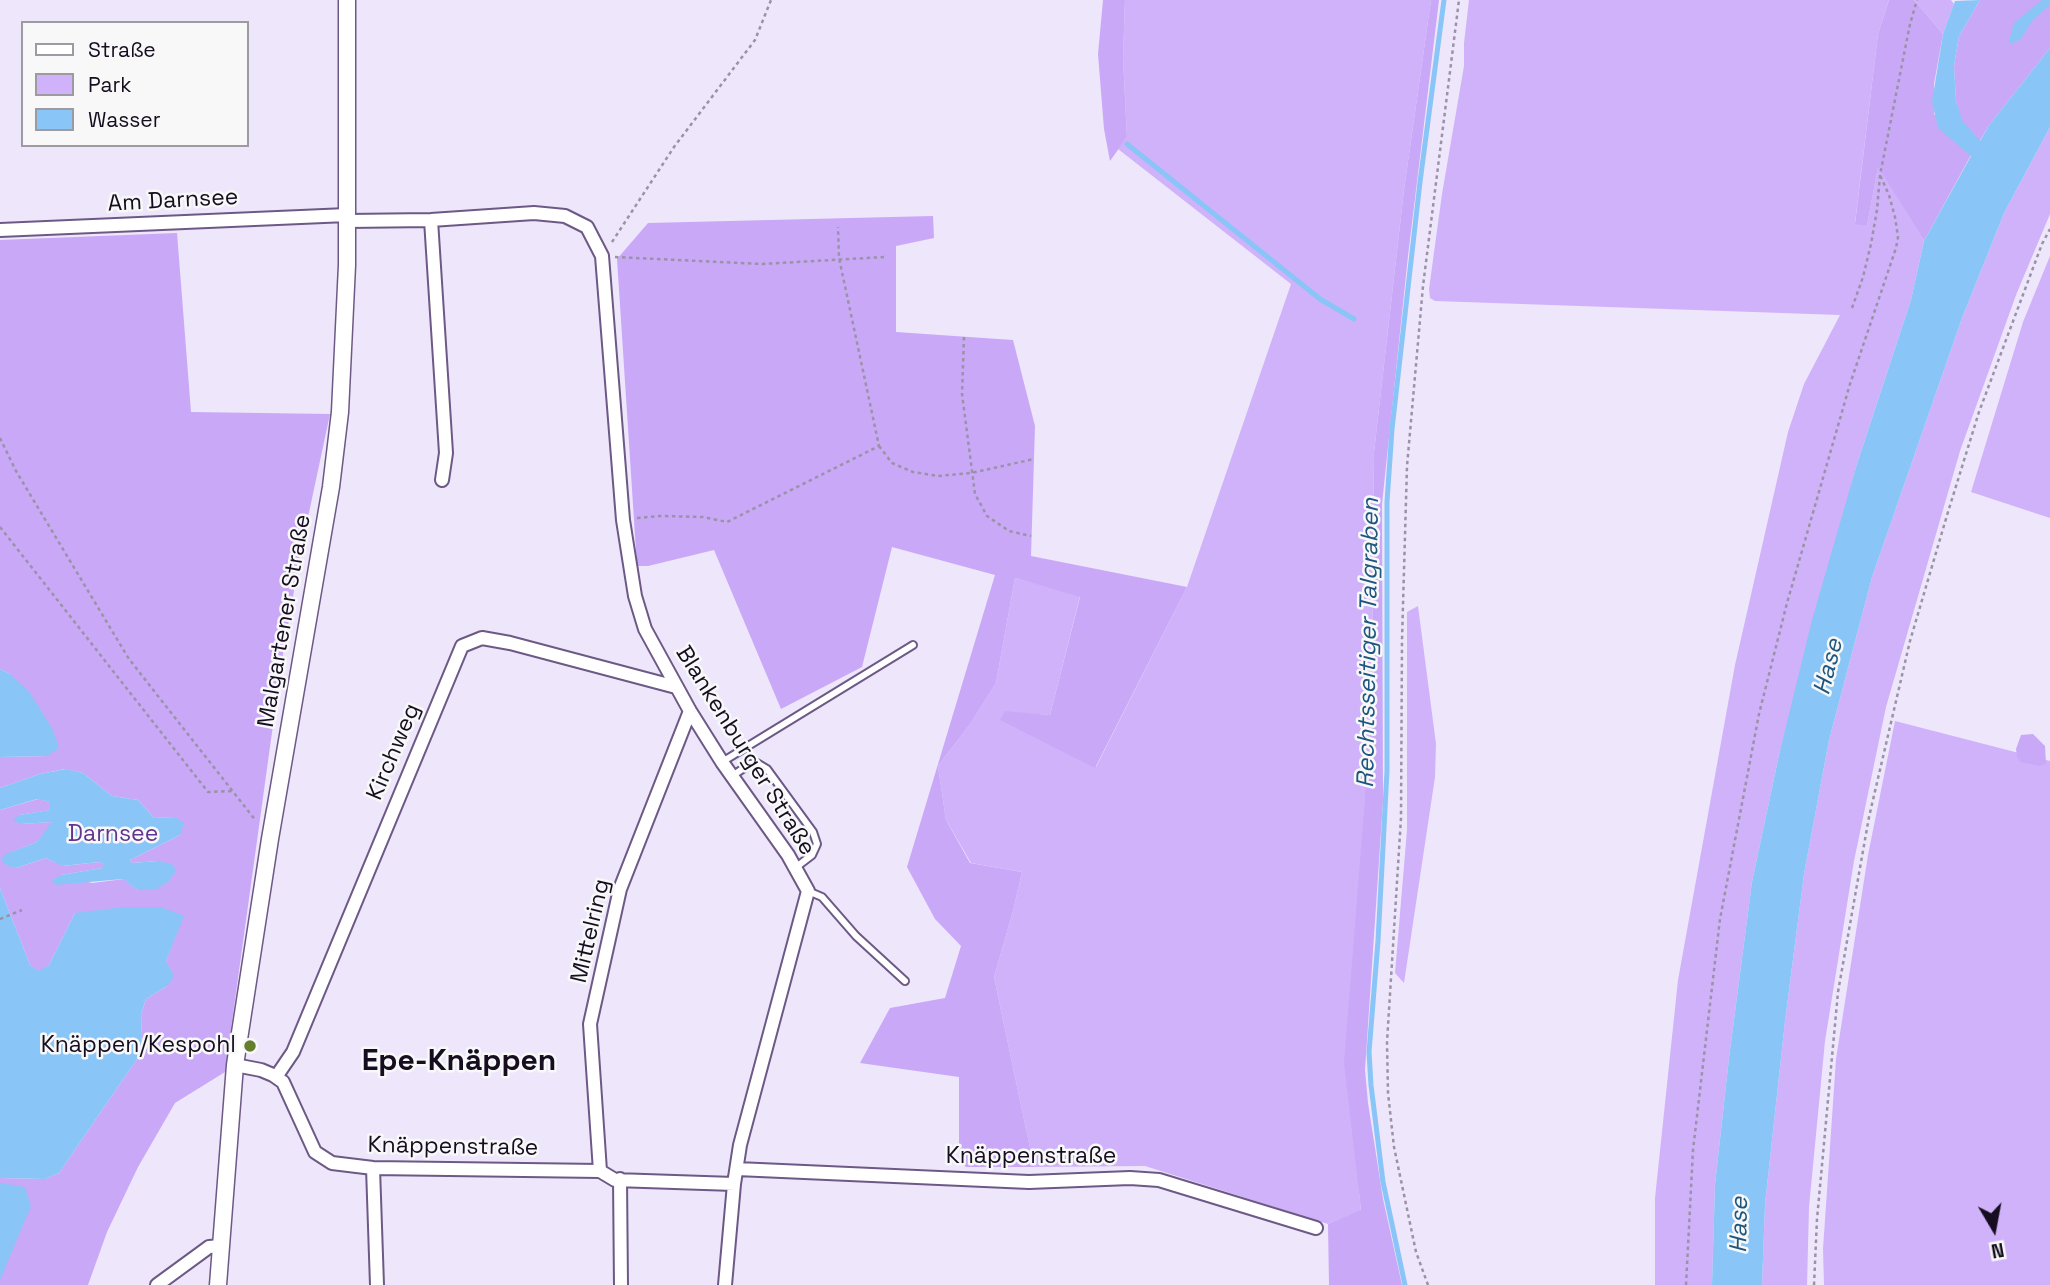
<!DOCTYPE html>
<html>
<head>
<meta charset="utf-8">
<style>
  body { margin:0 }
  #map { position:relative; width:2050px; height:1285px; overflow:hidden; background:#eee6fb; font-family:"Space Grotesk",sans-serif }
  canvas { display:block }
  .legend { position:absolute; left:21px; top:21px; width:228px; height:126px; box-sizing:border-box; background:#f8f8f8; border:2px solid #9e9aa2; margin:0; padding:9px 12px; list-style:none; font-size:21px; color:#160e20 }
  .legend li { display:flex; align-items:center; gap:14px; height:35px }
  .legend b { width:35px; border:2px solid #9e9aa2 }
  .north { position:absolute; left:1959px; top:1194px; width:70px; height:70px; -webkit-text-stroke:5px #f8f8f8; paint-order:stroke; rotate:170deg; font-size:19px; font-weight:700; line-height:28px; text-align:center; color:#160e20 }
  .north::after { content:''; display:block; margin:auto; width:24px; height:32px; background:#160e20; clip-path:polygon(50% 0,100% 100%,50% 72%,0 100%) }
</style>
</head>
<body>
<div id="map">
<canvas width="2050" height="1285"></canvas>
<ul class="legend">
<li><b style="height:9px;background:#fff"></b>Straße</li>
<li><b style="height:19px;background:#d0b2fb"></b>Park</li>
<li><b style="height:19px;background:#89c5f6"></b>Wasser</li>
</ul>
<div class="north">N</div>
</div>
<script>
const c = document.querySelector('canvas').getContext('2d');
c.lineJoin = 'round';
function fill(path, color) {
  c.fillStyle = color;
  c.fill(path, 'evenodd');
}
function poly(rows) {
  const path = new Path2D();
  for (const r of rows) {
    path.moveTo(r[0], r[1]);
    for (let i = 2; i < r.length; i += 2) path.lineTo(r[i], r[i + 1]);
  }
  return path;
}
function strokePath(path, color, width, dash) {
  c.strokeStyle = color;
  c.lineWidth = width;
  c.lineCap = dash ? 'butt' : 'round';
  c.setLineDash(dash || []);
  c.stroke(path);
}
function label(font, color, halo, rows, align = 'center') {
  c.font = font + ' "Space Grotesk",sans-serif';
  c.lineWidth = 5;
  c.setLineDash([]);
  c.textBaseline = 'middle';
  c.strokeStyle = halo;
  c.fillStyle = color;
  for (const [text, x, y, turn = 0] of rows) {
    c.save();
    c.translate(x, y);
    c.rotate((+turn || 0) * Math.PI / 180);
    c.textAlign = isNaN(turn) ? turn : align;
    if (halo) c.strokeText(text, 0, 0);
    c.fillText(text, 0, 0);
    c.restore();
  }
}
fill(poly([
  [1125,0,1431,0,1404,190,1374,452,1372,709,1359,1191,1361,1211,1328,1224,1145,1166,1034,1167,994,977,1013,911,1022,872,971,863,946,820,938,766,971,723,996,683,1015,578,1080,596,1050,715,1005,712,1096,767,1187,587,1291,284,1118,149,1127,137,1123,58],
  [1469,0,1889,0,1878,34,1855,223,1867,226,1878,166,1924,241,1911,300,1857,464,1779,755,1752,882,1729,1058,1715,1185,1712,1285,1655,1285,1655,1198,1678,980,1735,665,1788,432,1804,384,1840,315,1435,301,1430,298,1429,289,1442,194,1464,66,1464,43],
  [1914,0,1951,0,1954,4,1943,34],
  [2050,127,2050,214,2016,295,1960,451,1886,707,1854,861,1825,1041,1809,1207,1807,1285,1762,1285,1765,1204,1785,1021,1804,874,1829,740,1872,577,1962,318,2004,213],
  [2050,256,2050,518,1971,492,2023,322],
  [1418,606,1436,744,1435,777,1404,983,1395,973,1407,830,1407,612],
  [1895,721,2050,761,2050,1285,1824,1285,1823,1249,1836,1059,1868,855]
]), '#d0b2fb');
fill(poly([
  [1103,0,1125,0,1123,58,1127,137,1110,161,1104,129,1098,54],
  [1431,0,1439,0,1408,256,1382,504,1383,801,1365,1070,1368,1103,1383,1199,1402,1285,1329,1285,1328,1224,1361,1210,1344,1063,1372,709,1374,452,1404,190],
  [1889,0,1914,0,1943,34,1934,84,1934,114,1971,155,1924,241,1878,167,1867,226,1855,224,1878,34],
  [1980,0,2050,0,2050,48,1990,124,1979,142,1961,120,1956,101,1954,66,1959,36],
  [933,216,934,238,896,246,896,332,1013,340,1035,426,1031,556,1187,587,1095,768,1000,720,1005,711,1050,715,1080,597,1015,578,996,683,971,723,938,766,946,820,970,863,1022,872,1013,911,994,977,1034,1167,966,1167,959,1160,959,1077,860,1063,890,1008,945,998,961,946,935,919,907,867,995,575,892,547,862,667,781,709,714,550,648,566,637,566,617,259,648,223],
  [177,233,191,412,330,414,301,550,282,660,225,1072,175,1103,138,1167,107,1232,88,1285,0,1285,0,1178,45,1179,59,1173,137,1059,142,1037,141,1014,146,999,167,986,166,961,183,916,75,913,49,965,38,972,30,965,0,888,0,810,38,799,50,802,51,810,19,815,21,824,52,822,51,825,37,842,7,854,16,868,46,858,63,866,99,862,105,864,102,868,61,875,92,883,124,879,137,890,158,861,132,863,130,860,180,835,175,817,154,818,138,800,112,796,83,773,65,769,40,774,0,788,0,757,47,756,10,674,0,669,0,240],
  [2033,734,2045,746,2046,764,2040,766,2021,762,2017,757,2016,749,2021,735]
]), '#c9a8f8');
fill(poly([
  [1980,0,1959,36,1954,66,1956,101,1962,120,1980,141,1990,124,2050,48,2050,127,2004,213,1962,318,1872,577,1829,740,1804,874,1785,1021,1765,1204,1762,1285,1712,1285,1715,1185,1729,1058,1752,882,1779,755,1812,620,1857,464,1911,300,1924,241,1971,156,1938,128,1932,102,1943,34,1955,1],
  [2042,0,2050,0,2050,5,2032,21,2020,40,2011,44,2009,41,2014,23],
  [0,669,10,674,30,693,52,728,59,748,47,756,0,757],
  [66,769,83,773,112,796,138,800,154,818,175,817,184,823,180,835,130,860,132,863,158,861,172,864,176,871,168,882,155,890,137,890,123,879,56,885,52,880,61,875,102,868,104,864,99,862,62,866,46,858,16,868,8,866,1,860,6,854,37,842,52,822,21,824,13,820,19,815,50,810,50,802,37,799,0,810,0,788,40,774],
  [0,888,30,965,38,971,49,965,75,913,123,907,161,907,184,916,166,961,174,976,167,986,146,999,141,1014,142,1037,137,1059,59,1173,45,1179,0,1178],
  [0,1183,25,1187,31,1206,0,1280]
]), '#89c5f6');
strokePath(poly([
  [1127,144,1320,299,1354,319],
  [1405,1285,1383,1182,1371,1085,1369,1052,1378,941,1387,771,1387,502,1392,429,1420,182,1444,0]
]), '#89c5f6', 5);
const service = poly([
  [722,762,913,645],
  [732,776,750,764,757,763,767,769,813,832,817,844,812,855,795,868],
  [808,891,822,897,856,936,905,981]
]);
const minor = poly([
  [431,220,446,453,442,480],
  [347,221,431,220,534,213,565,216,587,227,602,256,623,520,635,596,645,629,690,711,722,762,788,855,808,891,740,1145,734,1184,725,1285],
  [0,230,347,215],
  [235,1065,261,1070,273,1075,283,1082,315,1152,332,1163,373,1168,600,1171,615,1180,734,1184],
  [276,1077,293,1052,462,646,482,638,510,643,676,687],
  [373,1168,377,1285],
  [737,1169,1029,1182,1130,1178,1159,1180,1316,1228],
  [600,1171,590,1024,620,889,690,711],
  [620,1179,621,1285],
  [157,1285,209,1247,221,1246]
]);
const tertiary = poly([
  [218,1285,235,1065,270,839,331,487,340,412,347,265,347,0]
]);
strokePath(service, '#6c5985', 10);
strokePath(minor, '#6c5985', 16);
strokePath(tertiary, '#6c5985', 19);
strokePath(poly([
  [612,242,674,147,755,40,771,0],
  [615,257,762,264,884,257],
  [1852,308,1863,277,1871,244,1877,210,1880,175,1910,24,1917,0],
  [964,337,962,394,975,494,987,516,1009,531,1031,536],
  [0,438,16,471,129,659,256,821],
  [879,446,892,463,913,472,938,476,971,473,1034,459],
  [637,518,660,516,703,517,727,522,879,446,839,258,838,227],
  [0,527,208,792,232,791],
  [0,919,22,910],
  [1428,1285,1416,1252,1394,1147,1388,1093,1387,1042,1401,818,1402,640,1407,466,1423,286,1459,0],
  [1686,1285,1693,1150,1720,919,1759,714,1787,603,1850,384,1896,248,1898,237,1895,217,1889,195,1880,175],
  [1814,1285,1817,1219,1838,992,1869,817,1910,641,1948,512,1979,412,2042,244,2050,229]
]), '#9a92a6', 2.5, [3.5, 3.5]);
strokePath(service, '#fff', 6);
strokePath(minor, '#fff', 12);
strokePath(tertiary, '#fff', 16);
for (const [x, y, r, color] of [
  [250,1046,7,"#677d2e"]
]) {
  const dot = new Path2D();
  dot.arc(x, y, r, 0, 2 * Math.PI);
  c.fillStyle = color;
  c.fill(dot);
  strokePath(dot, '#f8f8f8', 2.5);
}
label('23px', '#160e20', '#f8f8f8', [
  ["Am Darnsee",173,201,-3],
  ["Malgartener Straße",285,621,-80],
  ["Blankenburger Straße",745,751,58],
  ["Kirchweg",394,752,-67],
  ["Mittelring",591,931,-77],
  ["Knäppenstraße",453,1147,1],
  ["Knäppenstraße",1031,1157]
]);
label('23px', '#613490', '#f8f8f8', [
  ["Darnsee",113,835]
]);
label('23px', '#160e20', '#f8f8f8', [
  ["Knäppen/Kespohl",236,1046]
], 'right');
label('italic 24px', '#1d567e', '#f8f8f8', [
  ["Rechtsseitiger Talgraben",1369,643,-89],
  ["Hase",1829,667,-76],
  ["Hase",1740,1225,-89]
]);
label('bold 30px', '#160e20', '#f8f8f8', [
  ["Epe-Knäppen",459,1062]
]);
</script>
</body>
</html>
